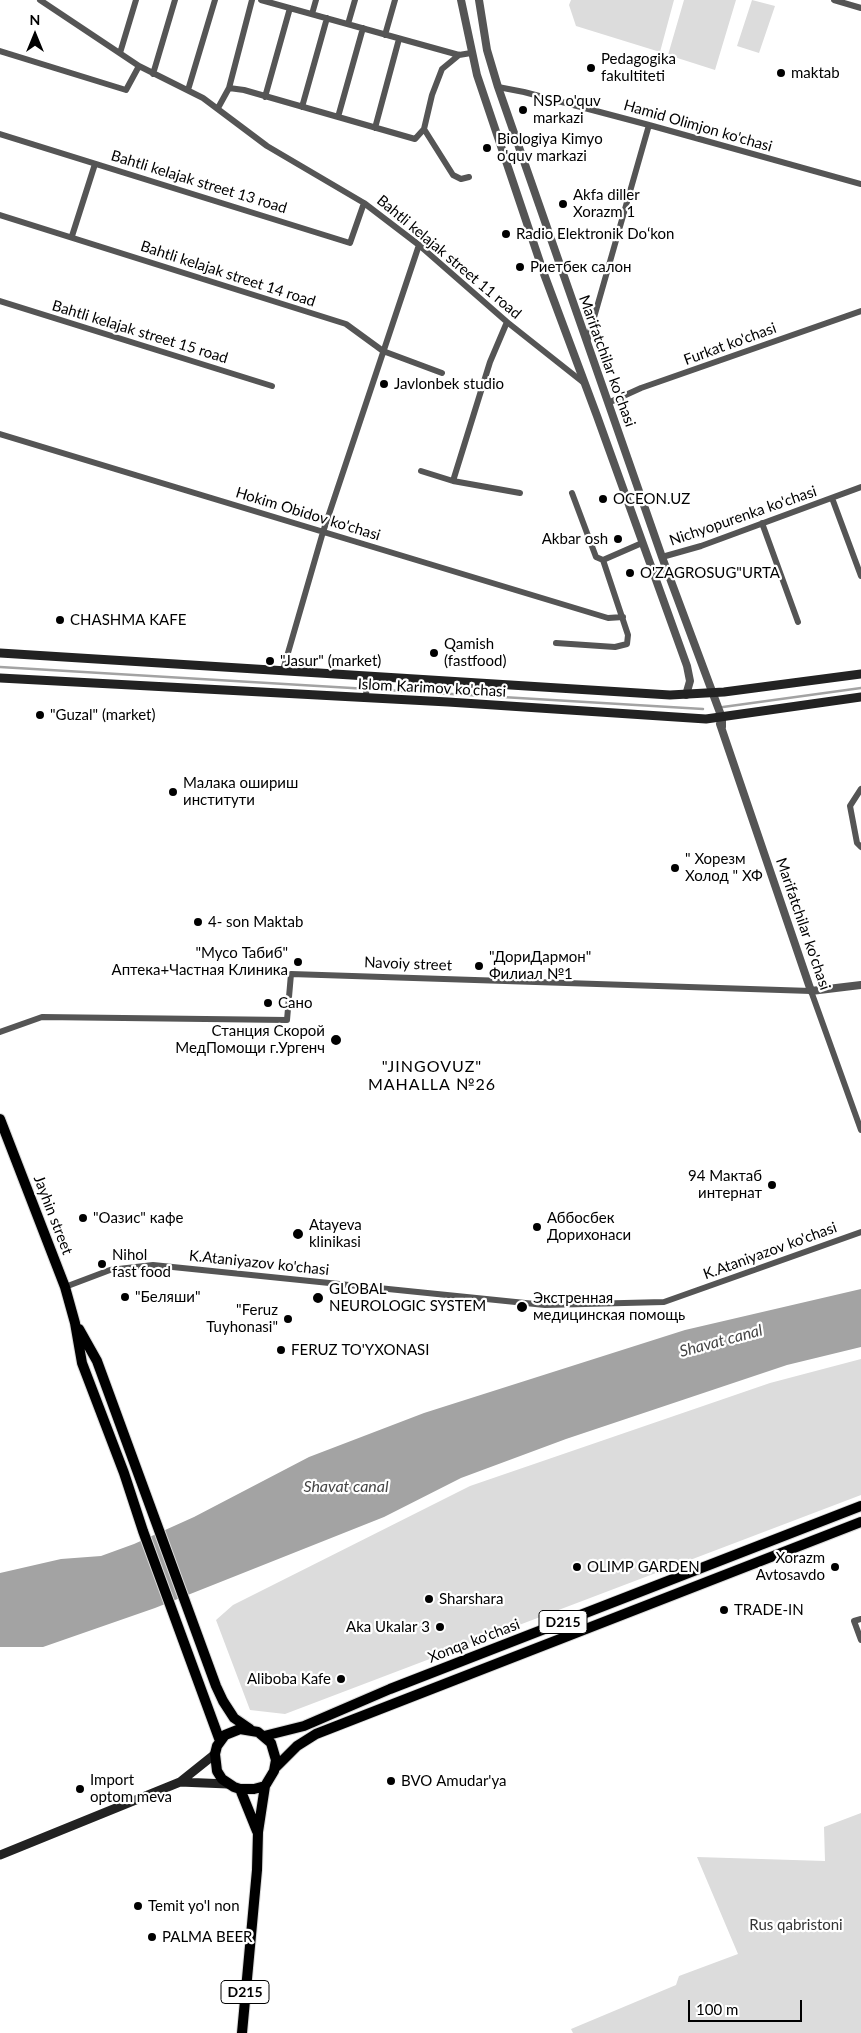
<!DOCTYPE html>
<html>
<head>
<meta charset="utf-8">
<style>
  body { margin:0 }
  #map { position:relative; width:861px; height:2033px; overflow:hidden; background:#fff; font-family:Lato,sans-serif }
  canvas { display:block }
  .north { position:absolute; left:10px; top:10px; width:50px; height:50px; -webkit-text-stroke:4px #fff; paint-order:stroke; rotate:0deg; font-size:14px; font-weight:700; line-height:20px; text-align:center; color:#000 }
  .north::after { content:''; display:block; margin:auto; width:18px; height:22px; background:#000; clip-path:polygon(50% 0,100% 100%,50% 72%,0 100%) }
  .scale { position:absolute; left:688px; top:2000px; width:114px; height:22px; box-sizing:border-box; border:2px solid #000; border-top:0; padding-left:6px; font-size:15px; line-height:18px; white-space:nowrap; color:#000; -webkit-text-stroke:4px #fff; paint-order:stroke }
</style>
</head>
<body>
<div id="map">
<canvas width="861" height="2033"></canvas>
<div class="north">N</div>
<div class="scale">100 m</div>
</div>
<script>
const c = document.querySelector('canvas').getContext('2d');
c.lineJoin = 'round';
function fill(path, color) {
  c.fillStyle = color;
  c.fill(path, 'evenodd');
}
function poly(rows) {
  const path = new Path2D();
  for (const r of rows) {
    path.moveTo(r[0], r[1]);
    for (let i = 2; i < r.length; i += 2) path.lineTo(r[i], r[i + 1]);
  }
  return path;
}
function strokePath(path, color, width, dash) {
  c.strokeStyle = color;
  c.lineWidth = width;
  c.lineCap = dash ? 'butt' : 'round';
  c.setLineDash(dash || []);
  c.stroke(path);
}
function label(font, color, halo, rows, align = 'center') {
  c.font = font + ' Lato,sans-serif';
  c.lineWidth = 4.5;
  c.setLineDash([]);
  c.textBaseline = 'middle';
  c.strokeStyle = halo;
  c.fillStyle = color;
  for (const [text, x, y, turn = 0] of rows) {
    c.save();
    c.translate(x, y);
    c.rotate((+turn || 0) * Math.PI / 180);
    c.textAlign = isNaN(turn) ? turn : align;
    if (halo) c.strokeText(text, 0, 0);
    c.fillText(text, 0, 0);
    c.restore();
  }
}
fill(poly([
  [571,0,674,0,660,52,576,26,569,5],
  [684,0,736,0,715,70,668,55],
  [752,0,775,6,759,53,737,46],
  [861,1359,861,1495,285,1714,250,1710,216,1620,233,1605,470,1486,770,1383],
  [861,1813,861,2033,573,2033,571,2029,676,1985,679,1976,738,1954,697,1857,825,1861,824,1827]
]), '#dcdcdc');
fill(poly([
  [861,1289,861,1347,787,1365,566,1439,461,1478,384,1517,155,1608,43,1647,0,1647,0,1573,61,1559,101,1556,134,1544,194,1517,309,1457,424,1413,685,1330]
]), '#a3a3a3');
strokePath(poly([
  [0,667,703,709],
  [723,707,861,688]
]), '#a3a3a3', 2.5);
const primary = poly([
  [0,1119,65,1287,75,1323,82,1363,124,1473,143,1531,220,1741],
  [79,1329,97,1361,216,1686,223,1701,234,1718,250,1729],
  [264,1736,304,1726,390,1689,861,1506],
  [275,1768,297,1746,316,1734,861,1522],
  [240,1789,257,1831],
  [242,2033,257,1870,258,1832,265,1786,274,1771,276,1760,271,1743,258,1732,240,1729,225,1735,217,1746,215,1754,217,1771,222,1779,234,1787,240,1789,254,1789,265,1786]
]);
strokePath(primary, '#dbdbdb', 12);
strokePath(poly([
  [40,0,139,66,203,98,267,146,364,203,419,245,507,322,584,383],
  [261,0,459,55,471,53],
  [834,0,861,8],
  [312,14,316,0],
  [348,24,355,0],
  [385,35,395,0],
  [0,51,126,90,139,66],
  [120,53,136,0],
  [153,74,175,0],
  [498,87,524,92,649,125,861,184],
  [229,88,252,0],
  [188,90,215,0],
  [265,97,290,8],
  [302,107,327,18],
  [218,108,229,88,244,90,415,139,424,129,432,95,442,69,459,55],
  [338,117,363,28],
  [375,128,399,39],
  [424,129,453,175,461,179,469,177],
  [0,134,350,243,364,203],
  [0,215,346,324,383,351,442,373],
  [72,236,95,164],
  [0,301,272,386],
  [587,342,649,125],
  [608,403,641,388,861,311],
  [0,434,608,618,623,617],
  [421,471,453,481,520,493],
  [453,481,490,362,507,322],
  [572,493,596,557,603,560],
  [832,498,861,576],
  [762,523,798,622],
  [662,557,701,546,861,487],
  [556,643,615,647,627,644,628,635,603,560,642,543],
  [283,670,323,532,419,245],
  [366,697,367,675],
  [861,789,850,806,857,843,861,847],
  [0,1032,42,1017,287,1020,291,974,811,991,861,1130],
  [65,1287,110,1270,153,1265,545,1305,664,1302,861,1232],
  [861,1619,854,1621,861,1640]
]), '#555', 6);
strokePath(poly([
  [461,0,477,75,544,274,597,416,687,666,690,681,686,695],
  [479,0,487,50,498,87,662,557,722,718,722,727],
  [720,724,811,991,861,985]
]), '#555', 8);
strokePath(poly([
  [0,653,670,695,724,692,861,674],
  [0,678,448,702,706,719,861,697],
  [180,1782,228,1784],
  [0,1855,180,1782,215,1754]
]), '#222', 9);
strokePath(primary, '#000', 10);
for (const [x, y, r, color] of [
  [591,68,5,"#000"],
  [781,73,5,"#000"],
  [523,110,5,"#000"],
  [487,148,5,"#000"],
  [563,204,5,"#000"],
  [506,234,5,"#000"],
  [520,267,5,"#000"],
  [384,384,5,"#000"],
  [603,499,5,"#000"],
  [618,539,5,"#000"],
  [630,573,5,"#000"],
  [60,620,5,"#000"],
  [434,653,5,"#000"],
  [270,661,5,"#000"],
  [40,715,5,"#000"],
  [173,792,5,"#000"],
  [675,868,5,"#000"],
  [198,922,5,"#000"],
  [298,962,5,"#000"],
  [479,966,5,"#000"],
  [268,1003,5,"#000"],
  [336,1040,6,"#000"],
  [772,1185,5,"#000"],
  [83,1218,5,"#000"],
  [537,1227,5,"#000"],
  [298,1234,6,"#000"],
  [102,1264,5,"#000"],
  [125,1297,5,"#000"],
  [318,1298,6,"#000"],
  [522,1307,6,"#000"],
  [288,1319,5,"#000"],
  [281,1350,5,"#000"],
  [577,1567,5,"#000"],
  [835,1567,5,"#000"],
  [429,1599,5,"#000"],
  [724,1610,5,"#000"],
  [440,1627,5,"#000"],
  [341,1679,5,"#000"],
  [391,1781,5,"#000"],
  [80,1789,5,"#000"],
  [138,1906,5,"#000"],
  [152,1937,5,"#000"]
]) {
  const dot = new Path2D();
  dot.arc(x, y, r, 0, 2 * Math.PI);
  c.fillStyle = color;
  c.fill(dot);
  strokePath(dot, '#fff', 2);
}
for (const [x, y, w] of [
  [563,1622,48],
  [245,1992,48]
]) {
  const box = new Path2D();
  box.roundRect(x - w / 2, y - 11.5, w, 23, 4);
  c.fillStyle = '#fff';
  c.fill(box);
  strokePath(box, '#000', 1);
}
label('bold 14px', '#000', null, [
  ["D215",563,1622],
  ["D215",245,1992]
]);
label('15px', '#000', '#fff', [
  ["Pedagogika",601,59],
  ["fakultiteti",601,76],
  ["maktab",791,73],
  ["NSP o'quv",533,101],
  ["markazi",533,118],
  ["Biologiya Kimyo",497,139],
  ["o'quv markazi",497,156],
  ["Akfa diller",573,195],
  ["Xorazm 1",573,212],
  ["Radio Elektronik Doʻkon",516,234],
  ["Риетбек салон",530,267],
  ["Javlonbek studio",394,384],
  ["OCEON.UZ",613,499],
  ["Akbar osh",608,539,"right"],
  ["O'ZAGROSUG\"URTA",640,573],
  ["CHASHMA KAFE",70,620],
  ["Qamish",444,644],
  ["(fastfood)",444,661],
  ["\"Jasur\" (market)",280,661],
  ["\"Guzal\" (market)",50,715],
  ["Малака ошириш",183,783],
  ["институти",183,800],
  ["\" Хорезм",685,859],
  ["Холод \" ХФ",685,876],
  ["4- son Maktab",208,922],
  ["\"Мусо Табиб\"",288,953,"right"],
  ["Аптека+Частная Клиника",288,970,"right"],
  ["\"ДориДармон\"",489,957],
  ["Филиал №1",489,974],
  ["Сано",278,1003],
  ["Станция Скорой",325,1031,"right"],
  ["МедПомощи г.Ургенч",325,1048,"right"],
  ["94 Мактаб",762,1176,"right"],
  ["интернат",762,1193,"right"],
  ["\"Оазис\" кафе",93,1218],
  ["Аббосбек",547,1218],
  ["Дорихонаси",547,1235],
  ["Atayeva",309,1225],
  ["klinikasi",309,1242],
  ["Nihol",112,1255],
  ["fast food",112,1272],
  ["GLOBAL",329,1289],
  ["NEUROLOGIC SYSTEM",329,1306],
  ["\"Беляши\"",135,1297],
  ["Экстренная",533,1298],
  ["медицинская помощь",533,1315],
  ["\"Feruz",278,1310,"right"],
  ["Tuyhonasi\"",278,1327,"right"],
  ["FERUZ TO'YXONASI",291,1350],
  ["Xorazm",825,1558,"right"],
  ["Avtosavdo",825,1575,"right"],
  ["OLIMP GARDEN",587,1567],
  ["Sharshara",439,1599],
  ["TRADE-IN",734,1610],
  ["Aka Ukalar 3",430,1627,"right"],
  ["Aliboba Kafe",331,1679,"right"],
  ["Import",90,1780],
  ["optom meva",90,1797],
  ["BVO Amudar'ya",401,1781],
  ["Temit yo'l non",148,1906],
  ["PALMA BEER",162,1937]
], 'left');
label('15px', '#000', '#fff', [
  ["Hamid Olimjon ko'chasi",698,126,16],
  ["Bahtli kelajak street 13 road",199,182,17],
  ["Bahtli kelajak street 11 road",449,257,40],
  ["Bahtli kelajak street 14 road",228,274,18],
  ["Bahtli kelajak street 15 road",140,332,17],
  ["Furkat ko'chasi",730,344,-20],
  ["Marifatchilar ko'chasi",607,361,70],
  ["Hokim Obidov ko'chasi",308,514,17],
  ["Nichyopurenka ko'chasi",743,516,-19],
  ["Islom Karimov ko'chasi",432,688,3],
  ["Marifatchilar ko'chasi",803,924,71],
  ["Navoiy street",408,964,2],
  ["Jayhin street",53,1215,69],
  ["K.Ataniyazov ko'chasi",770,1251,-20],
  ["K.Ataniyazov ko'chasi",259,1263,6],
  ["Xonqa ko'chasi",474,1641,-21]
]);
label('15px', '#333', '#fff', [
  ["Rus qabristoni",796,1925]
]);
c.letterSpacing = '1px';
label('16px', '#000', '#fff', [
  ["\"JINGOVUZ\"",432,1067],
  ["MAHALLA №26",432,1085]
]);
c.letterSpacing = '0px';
label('italic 16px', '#444', '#fff', [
  ["Shavat canal",721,1341,-15],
  ["Shavat canal",346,1487]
]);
</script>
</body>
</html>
